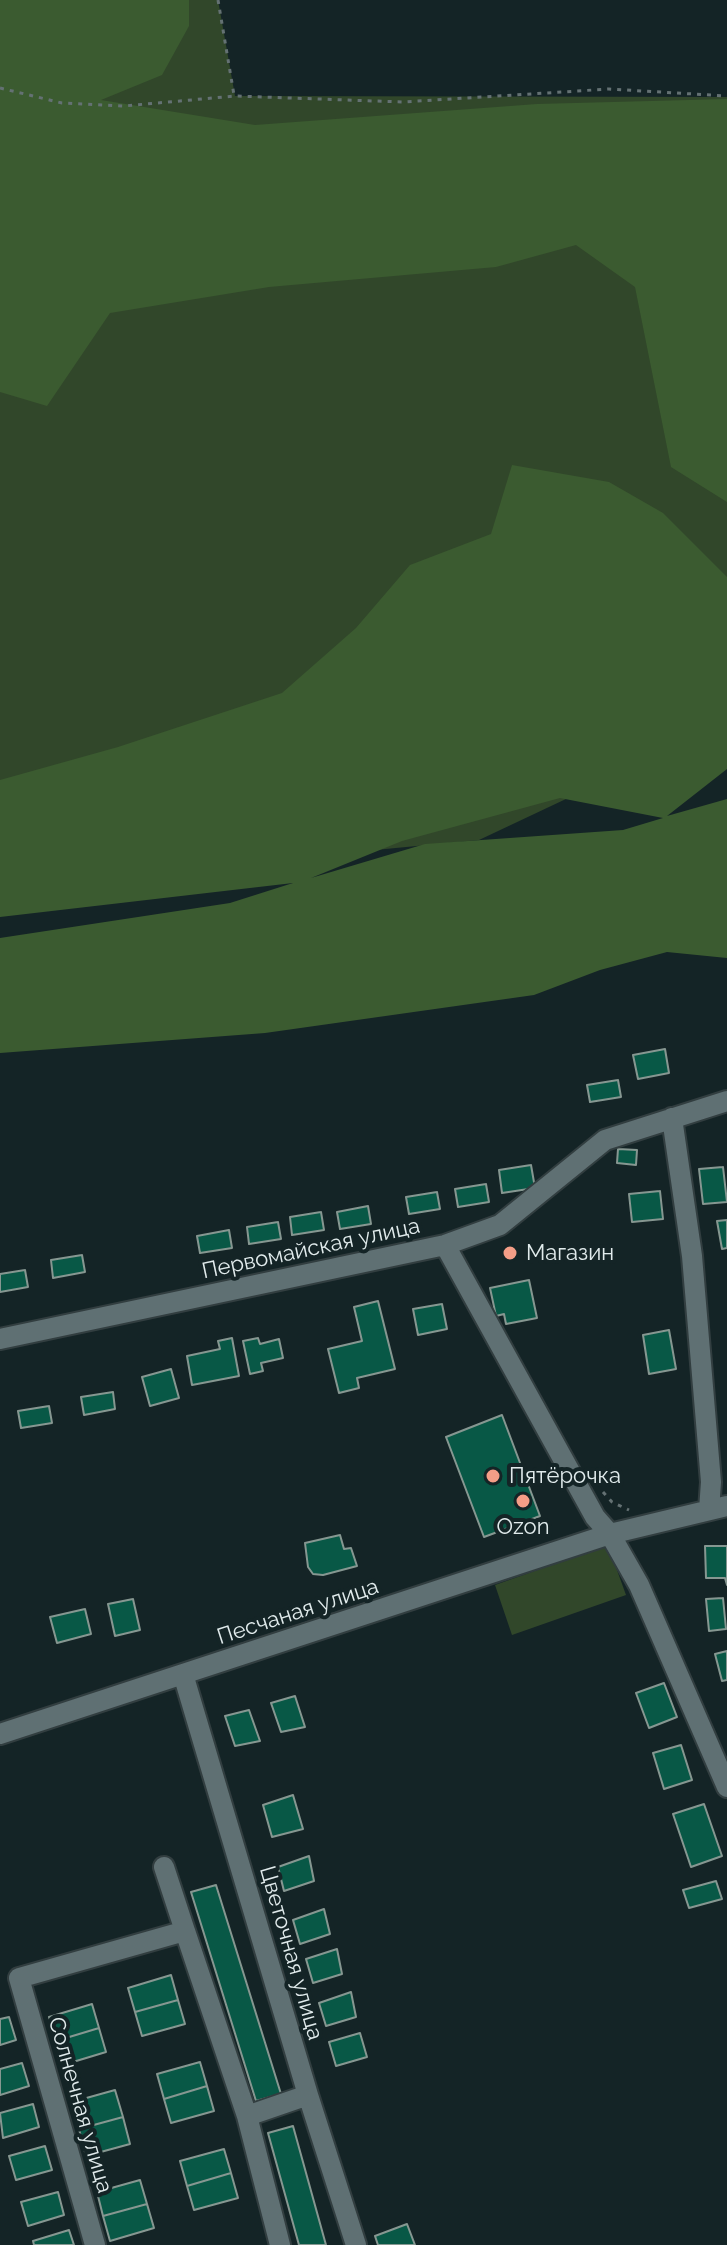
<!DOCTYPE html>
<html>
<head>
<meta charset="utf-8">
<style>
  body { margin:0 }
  canvas { display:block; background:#142426 }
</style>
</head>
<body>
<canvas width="727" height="2245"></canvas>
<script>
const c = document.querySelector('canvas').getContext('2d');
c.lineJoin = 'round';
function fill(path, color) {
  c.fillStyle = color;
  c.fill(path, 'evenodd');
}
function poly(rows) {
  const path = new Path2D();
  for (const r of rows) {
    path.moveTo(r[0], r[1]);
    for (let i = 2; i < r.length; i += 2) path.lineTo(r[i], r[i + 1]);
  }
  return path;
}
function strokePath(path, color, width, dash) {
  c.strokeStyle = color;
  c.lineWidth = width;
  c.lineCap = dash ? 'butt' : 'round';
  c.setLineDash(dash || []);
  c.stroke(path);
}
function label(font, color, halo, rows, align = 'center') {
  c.font = font + ' Raleway,sans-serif';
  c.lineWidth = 8;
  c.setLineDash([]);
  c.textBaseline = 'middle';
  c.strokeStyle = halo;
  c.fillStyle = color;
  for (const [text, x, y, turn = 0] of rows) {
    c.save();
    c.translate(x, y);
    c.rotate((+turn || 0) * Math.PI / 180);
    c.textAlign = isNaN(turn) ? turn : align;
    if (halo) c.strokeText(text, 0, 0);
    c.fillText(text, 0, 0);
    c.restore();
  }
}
fill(poly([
  [0,0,218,0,235,96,727,97,727,723,479,840,0,886],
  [608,1545,626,1595,512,1635,495,1585]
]), '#31472a');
fill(poly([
  [0,0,189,0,189,26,162,75,101,100,255,125,537,104,727,99,727,502,671,467,635,287,576,245,496,267,269,287,110,313,47,406,0,392],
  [512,465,609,482,663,513,727,577,727,769,667,816,727,799,727,958,667,952,600,970,534,995,265,1033,0,1053,0,938,230,903,293,883,0,917,0,780,118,747,282,693,356,628,410,565,491,534],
  [560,798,663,818,623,830,425,844,311,878,402,841]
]), '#3b5b30');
const building = poly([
  [665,1049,669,1073,638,1079,633,1055,665,1049],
  [618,1080,621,1097,590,1102,587,1085,618,1080],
  [618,1149,637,1150,636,1165,617,1163,618,1149],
  [531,1165,535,1188,502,1193,499,1170,531,1165],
  [723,1167,727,1202,703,1204,699,1169,723,1167],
  [486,1184,489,1202,458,1207,455,1189,486,1184],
  [660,1191,663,1219,632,1222,629,1194,660,1191],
  [437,1192,440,1209,409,1214,406,1197,437,1192],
  [368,1206,371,1224,340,1229,337,1212,368,1206],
  [321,1212,324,1230,292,1235,290,1217,321,1212],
  [727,1220,727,1248,722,1249,717,1221,727,1220],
  [278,1222,281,1239,249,1244,247,1227,278,1222],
  [229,1230,232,1248,200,1253,197,1236,229,1230],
  [82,1255,85,1272,53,1278,51,1260,82,1255],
  [25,1270,28,1287,0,1292,0,1274,25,1270],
  [529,1280,537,1318,506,1324,504,1314,496,1316,490,1288,529,1280],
  [378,1301,395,1369,357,1378,359,1388,339,1393,328,1349,362,1341,354,1307,378,1301],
  [442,1304,447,1329,418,1335,413,1309,442,1304],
  [669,1330,676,1369,649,1374,643,1335,669,1330],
  [232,1338,239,1376,192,1385,187,1356,220,1349,218,1341,232,1338],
  [258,1338,260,1344,279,1339,283,1358,261,1363,263,1371,250,1374,243,1341,258,1338],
  [171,1369,179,1398,150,1406,142,1377,171,1369],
  [113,1392,115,1409,84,1415,81,1397,113,1392],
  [49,1406,52,1423,21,1428,18,1411,49,1406],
  [502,1415,540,1516,484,1537,446,1437,502,1415],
  [340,1535,344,1549,351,1548,357,1566,323,1575,313,1574,308,1567,305,1543,340,1535],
  [705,1546,727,1546,727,1585,725,1578,706,1578,705,1546],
  [723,1598,726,1629,709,1631,706,1599,723,1598],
  [133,1599,140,1630,115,1636,108,1604,133,1599],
  [85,1609,91,1634,57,1643,50,1617,85,1609],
  [727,1651,727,1680,722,1681,715,1654,727,1651],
  [664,1683,677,1717,649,1728,636,1693,664,1683],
  [295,1696,305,1727,281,1732,271,1703,295,1696],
  [249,1710,260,1741,235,1746,225,1716,249,1710],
  [681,1745,692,1780,664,1789,653,1753,681,1745],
  [293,1795,303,1829,272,1837,263,1805,293,1795],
  [704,1804,722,1856,691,1867,673,1814,704,1804],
  [309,1856,314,1881,284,1891,278,1867,309,1856],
  [716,1881,722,1899,689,1908,683,1890,716,1881],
  [216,1885,281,2094,256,2101,191,1892,216,1885],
  [324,1909,330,1934,300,1944,293,1920,324,1909],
  [337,1949,342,1974,313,1983,306,1959,337,1949],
  [171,1975,178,2000,135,2012,128,1988,171,1975],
  [351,1992,356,2017,326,2026,319,2003,351,1992],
  [178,2000,185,2024,142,2036,135,2012,178,2000],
  [92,2004,99,2028,56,2041,49,2017,92,2004],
  [9,2017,16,2040,0,2045,0,2019,9,2017],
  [99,2028,106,2052,63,2065,56,2041,99,2028],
  [360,2033,367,2057,336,2066,329,2042,360,2033],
  [200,2062,207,2086,164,2099,157,2074,200,2062],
  [22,2063,29,2086,0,2095,0,2069,22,2063],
  [207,2086,214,2111,171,2123,164,2099,207,2086],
  [115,2090,123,2117,79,2129,72,2102,115,2090],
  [33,2104,39,2127,3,2138,0,2113,33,2104],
  [123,2117,130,2144,86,2156,79,2129,123,2117],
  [293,2126,326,2245,299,2245,268,2133,293,2126],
  [45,2146,52,2170,16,2180,9,2156,45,2146],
  [224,2149,231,2173,187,2186,180,2161,224,2149],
  [231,2173,238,2198,194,2210,187,2186,231,2173],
  [140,2180,147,2204,103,2216,97,2192,140,2180],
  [58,2192,64,2215,28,2226,21,2202,58,2192],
  [147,2204,154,2228,110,2241,103,2216,147,2204],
  [407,2224,415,2245,378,2245,375,2236,407,2224],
  [69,2230,74,2245,34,2245,33,2241,69,2230]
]);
fill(building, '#085846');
strokePath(building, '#869791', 2);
const minor = poly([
  [672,1118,692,1256,711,1482,709,1510],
  [445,1245,595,1517,610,1534,639,1585,727,1787],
  [0,1339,445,1245,500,1225,605,1140,727,1101],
  [183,1674,308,2095,356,2245],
  [0,1734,610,1534,727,1506],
  [164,1867,185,1931],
  [247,2116,308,2095],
  [95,2245,19,1978,185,1931,247,2116,280,2245]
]);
strokePath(minor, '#323e40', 24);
strokePath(poly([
  [218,0,234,95],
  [0,88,62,103,124,106,235,96,403,102,609,89,727,96],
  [603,1492,612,1502,629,1510]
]), '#647173', 3, [4, 6]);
strokePath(minor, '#5f7073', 20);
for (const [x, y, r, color] of [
  [510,1253,8,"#f49e87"],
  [493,1476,8,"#f49e87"],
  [523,1501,8,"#f49e87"]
]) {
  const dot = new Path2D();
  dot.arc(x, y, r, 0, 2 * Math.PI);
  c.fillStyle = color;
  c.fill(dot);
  strokePath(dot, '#142426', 3);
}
label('22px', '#e1ebec', '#142426', [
  ["Первомайская улица",311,1249,-12],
  ["Песчаная улица",298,1612,-18],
  ["Цветочная улица",291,1953,74],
  ["Солнечная улица",80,2105,74]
]);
label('22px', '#e1ebec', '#142426', [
  ["Магазин",526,1253],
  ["Пятёрочка",509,1476],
  ["Ozon",523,1527,"center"]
], 'left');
</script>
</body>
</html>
